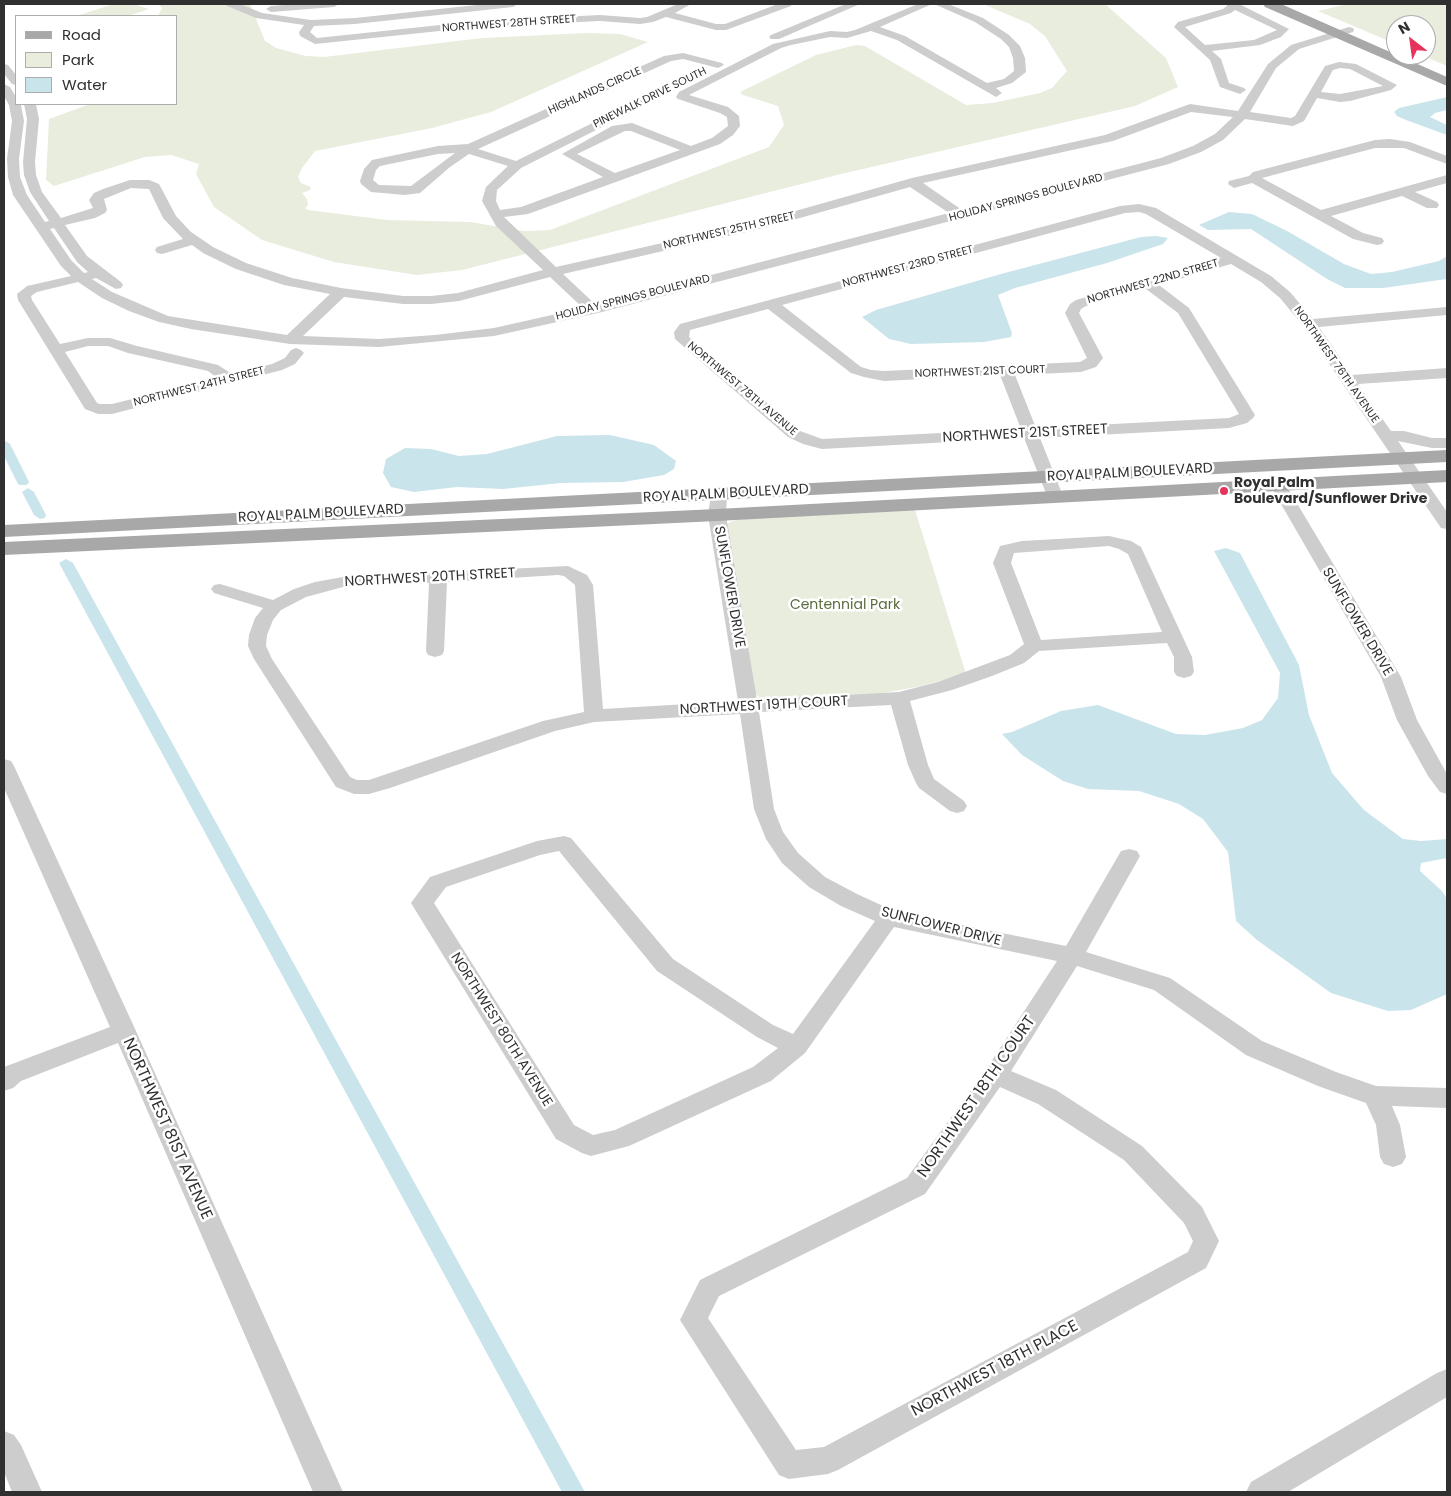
<!DOCTYPE html>
<html>
<head>
<meta charset="utf-8">
<style>
  body { margin:0 }
  #map { position:relative; width:1451px; height:1496px; overflow:hidden; background:#fff; font-family:Poppins,sans-serif }
  canvas { display:block }
  .frame { position:absolute; inset:0; border:5px solid #303030; pointer-events:none }
  .legend { position:absolute; left:15px; top:15px; width:162px; height:90px; box-sizing:border-box; background:#fff; border:1px solid #acacac; margin:0; padding:6px 9px; list-style:none; font-size:15px; color:#303030 }
  .legend li { display:flex; align-items:center; gap:10px; height:25px }
  .legend b { width:25px; border:1px solid #acacac }
  .north { position:absolute; left:1386px; top:15px; width:50px; height:50px; box-sizing:border-box; background:#fff; border:1px solid #acacac; border-radius:50%; rotate:330deg; font-size:14px; font-weight:700; line-height:20px; text-align:center; color:#303030 }
  .north::after { content:''; display:block; margin:auto; width:18px; height:22px; background:#e5335b; clip-path:polygon(50% 0,100% 100%,50% 72%,0 100%) }
</style>
</head>
<body>
<div id="map">
<canvas width="1451" height="1496"></canvas>
<div class="frame"></div>
<ul class="legend">
<li><b style="height:6px;background:#a8a8a8"></b>Road</li>
<li><b style="height:14px;background:#e8edde"></b>Park</li>
<li><b style="height:14px;background:#cae4ec"></b>Water</li>
</ul>
<div class="north">N</div>
</div>
<script>
const c = document.querySelector('canvas').getContext('2d');
c.lineJoin = 'round';
function fill(path, color) {
  c.fillStyle = color;
  c.fill(path, 'evenodd');
}
function poly(rows) {
  const path = new Path2D();
  for (const r of rows) {
    path.moveTo(r[0], r[1]);
    for (let i = 2; i < r.length; i += 2) path.lineTo(r[i], r[i + 1]);
  }
  return path;
}
function strokePath(path, color, width, dash) {
  c.strokeStyle = color;
  c.lineWidth = width;
  c.lineCap = dash ? 'butt' : 'round';
  c.setLineDash(dash || []);
  c.stroke(path);
}
function label(font, color, halo, rows, align = 'center') {
  c.font = font + ' Poppins,sans-serif';
  c.lineWidth = 5;
  c.setLineDash([]);
  c.textBaseline = 'middle';
  c.strokeStyle = halo;
  c.fillStyle = color;
  for (const [text, x, y, turn = 0] of rows) {
    c.save();
    c.translate(x, y);
    c.rotate((+turn || 0) * Math.PI / 180);
    c.textAlign = isNaN(turn) ? turn : align;
    if (halo) c.strokeText(text, 0, 0);
    c.fillText(text, 0, 0);
    c.restore();
  }
}
fill(poly([
  [114,4,133,4,149,9,128,16,76,16],
  [158,4,250,4,265,41,276,48,306,56,324,57,482,38,588,33,620,34,648,42,491,112,432,128,315,151,302,168,298,177,301,183,311,187,310,190,302,193,307,199,308,205,305,208,308,210,387,220,470,222,524,231,550,230,769,147,784,125,778,106,743,95,740,92,816,55,856,45,865,46,966,105,993,103,1040,93,1052,88,1067,71,1045,36,1030,24,983,4,1105,4,1166,58,1178,87,1135,106,837,175,462,270,417,275,334,262,262,240,214,207,196,174,199,164,171,155,145,157,54,186,46,180,49,119,90,104,176,104,176,16,158,16,162,8],
  [1348,4,1447,4,1447,66,1421,55,1426,55,1426,25,1396,25,1396,44,1318,11],
  [915,510,966,674,922,686,877,694,774,701,763,700,753,692,726,527,728,523,739,519]
]), '#e8edde');
fill(poly([
  [1447,97,1447,110,1435,113,1430,117,1447,125,1447,135,1406,120,1397,116,1394,112,1399,108],
  [1229,212,1252,214,1287,231,1344,264,1371,274,1392,272,1439,261,1447,256,1447,279,1383,288,1345,288,1327,279,1251,229,1208,230,1199,225],
  [1156,236,1168,238,1163,244,1107,263,1015,288,998,295,1012,333,1011,337,984,342,911,344,889,339,862,317,876,310,1001,274,1141,237],
  [610,435,654,445,676,461,674,469,664,475,623,482,561,483,503,489,457,487,414,492,391,487,383,473,386,459,405,448,431,449,459,456,487,454,557,436],
  [1226,548,1240,553,1299,665,1309,715,1332,773,1364,810,1403,839,1421,841,1447,839,1447,858,1421,863,1420,871,1442,891,1447,899,1447,994,1411,1010,1388,1011,1331,993,1257,940,1236,921,1228,852,1203,819,1179,804,1139,791,1088,789,1063,781,1022,755,1002,734,1012,732,1061,711,1098,705,1176,734,1205,735,1243,728,1262,720,1278,698,1280,673,1214,551]
]), '#cae4ec');
fill(poly([
  [4,440,10,444,29,482,27,485,19,485,17,482,4,456,4,440],
  [28,488,34,492,46,515,45,518,40,519,34,515,22,492,28,488],
  [66,559,73,563,585,1492,562,1492,59,563,66,559]
]), '#cae4ec');
fill(poly([
  [226,4,240,4,262,13,311,20,355,18,486,4,518,4,513,7,355,24,314,26,310,32,317,38,478,21,600,15,640,18,647,17,678,4,691,4,675,13,716,24,725,24,778,4,792,4,791,6,726,30,716,30,666,17,653,22,640,24,600,21,478,27,315,44,300,36,299,32,304,25,256,18,227,6,226,4],
  [297,4,339,4,334,7,271,12,266,9,271,6,297,4],
  [846,4,860,4,779,39,771,39,769,37,771,35,846,4],
  [918,4,932,4,880,27,905,36,987,83,1004,79,1014,71,1013,58,1009,47,1001,39,975,22,934,4,948,4,983,18,1009,35,1020,46,1025,58,1026,72,1012,83,996,88,1002,93,996,97,897,40,871,31,847,38,830,37,791,45,781,48,689,95,728,107,739,116,740,126,733,135,720,144,528,214,504,217,556,267,760,221,912,178,1105,135,1190,104,1238,111,1268,64,1291,45,1349,27,1353,28,1354,30,1353,32,1299,49,1276,68,1250,112,1291,118,1295,116,1325,66,1339,62,1356,64,1397,85,1391,90,1350,101,1340,102,1317,98,1304,121,1293,126,1245,119,1223,140,1201,152,1169,164,598,313,494,336,379,347,290,344,191,329,159,322,129,311,102,298,78,282,37,292,31,296,32,300,60,344,88,338,110,338,137,346,218,365,232,374,272,364,285,358,291,350,296,348,301,350,304,353,295,364,282,370,112,414,98,414,85,409,18,300,17,294,27,286,71,276,61,266,13,195,8,177,7,159,12,121,9,105,4,96,4,84,10,87,16,97,16,104,21,105,24,121,19,159,20,177,27,195,45,222,49,221,30,192,24,175,23,162,27,119,24,104,36,104,39,119,35,162,36,175,42,192,61,218,93,208,89,200,94,193,103,189,130,180,149,180,159,184,176,216,191,232,213,247,246,263,292,278,341,288,403,296,431,296,458,293,543,270,496,226,482,201,486,187,508,166,469,154,450,167,420,193,405,195,371,192,361,184,360,181,364,169,372,160,438,146,468,144,664,56,683,53,722,63,724,65,718,68,683,59,671,61,478,149,516,161,691,74,699,74,701,76,699,78,521,168,497,190,496,201,500,210,521,207,603,177,562,154,612,126,632,123,691,146,712,138,728,126,727,117,720,113,678,99,676,97,679,92,773,44,830,31,847,32,855,30,918,4],
  [1340,68,1350,69,1383,86,1340,94,1321,92,1333,70,1340,68],
  [1191,112,1233,117,1215,134,1193,146,1161,158,962,210,923,183,1113,141,1191,112],
  [625,131,631,131,680,150,615,173,577,154,625,131],
  [455,153,411,186,379,185,373,180,376,170,380,166,438,154,455,153],
  [910,187,949,213,596,305,563,274,768,227,910,187],
  [131,188,149,189,163,218,183,239,157,247,155,250,157,253,162,254,192,245,203,253,236,269,284,285,330,294,287,335,168,316,112,292,92,279,96,278,116,289,121,288,123,285,121,282,87,256,65,225,95,218,105,213,107,210,104,199,131,188],
  [54,228,77,262,88,272,84,273,71,260,50,229,54,228],
  [550,277,583,308,494,328,435,335,379,339,303,336,344,297,403,304,431,304,459,301,550,277],
  [88,346,108,346,128,353,208,371,217,378,112,404,100,404,97,403,65,352,88,346],
  [1226,4,1239,4,1289,29,1281,37,1260,45,1212,51,1221,59,1229,83,1244,88,1246,90,1240,94,1220,87,1210,60,1174,27,1178,22,1223,9,1227,6,1226,4],
  [1235,10,1277,30,1254,40,1205,45,1185,27,1231,13,1235,10],
  [4,64,8,65,16,75,16,85,12,84,4,74,4,64],
  [1390,139,1410,142,1447,156,1447,164,1404,148,1375,148,1262,178,1321,210,1447,175,1447,183,1415,192,1437,202,1439,205,1437,208,1427,208,1402,196,1331,216,1363,233,1382,238,1384,241,1382,244,1377,245,1353,239,1252,183,1234,188,1228,184,1229,181,1249,176,1253,172,1375,140,1390,139],
  [1139,204,1156,208,1271,276,1290,292,1313,319,1447,307,1447,315,1319,327,1352,375,1447,368,1447,378,1358,384,1391,431,1404,431,1432,438,1447,438,1447,448,1432,448,1398,441,1447,512,1447,529,1441,528,1304,327,1280,298,1261,282,1231,264,1159,285,1189,308,1255,415,1253,418,1247,423,1229,428,1040,438,1063,496,1061,500,1055,501,1049,500,1047,496,1024,438,822,449,803,444,788,437,675,339,674,332,680,324,1120,206,1139,204],
  [1139,212,1146,214,1221,258,1076,300,1070,304,1065,313,1087,358,1080,362,884,371,871,370,861,367,782,305,1125,213,1139,212],
  [1146,289,1178,313,1239,414,1229,418,1036,428,1015,375,1081,372,1096,367,1103,358,1079,313,1081,309,1086,306,1146,289],
  [768,309,851,373,864,377,884,381,1000,375,1021,429,822,439,800,431,689,337,690,330,768,309],
  [1278,480,1284,481,1286,485,1401,677,1417,720,1447,774,1447,794,1440,792,1428,776,1397,720,1381,677,1270,485,1272,481,1278,480],
  [719,490,725,491,727,495,726,515,757,700,899,692,938,682,1010,655,1024,644,993,563,1000,546,1022,541,1109,536,1131,541,1141,547,1192,657,1194,672,1191,676,1184,678,1177,676,1174,672,1174,657,1167,643,1039,651,1024,663,992,676,952,690,910,701,928,765,934,779,964,801,967,806,964,811,957,813,950,811,919,788,916,783,908,765,891,705,759,712,774,809,783,832,798,853,825,877,857,894,894,911,1066,946,1121,851,1129,849,1137,851,1140,856,1086,952,1170,978,1262,1041,1336,1072,1376,1086,1447,1088,1447,1108,1392,1106,1400,1125,1406,1157,1402,1164,1393,1167,1384,1164,1380,1157,1376,1125,1366,1103,1318,1086,1246,1055,1154,990,1077,966,1011,1071,1056,1090,1142,1146,1202,1207,1219,1241,1206,1268,838,1470,828,1474,789,1479,779,1475,680,1320,700,1280,907,1178,987,1068,1057,961,894,927,805,1053,771,1081,629,1146,591,1156,582,1153,556,1139,411,903,430,877,537,841,564,836,571,838,673,959,773,1025,793,1034,875,921,841,906,809,887,782,863,766,839,754,809,740,714,594,722,555,731,390,788,369,794,354,794,336,787,254,659,248,646,249,635,255,618,263,608,214,593,211,589,214,585,220,584,273,600,294,589,315,582,343,577,568,566,587,575,593,585,603,709,738,701,708,515,711,495,713,491,719,490],
  [1109,546,1119,549,1128,554,1162,632,1041,640,1011,563,1014,553,1109,546],
  [558,575,564,576,575,585,584,712,543,721,369,780,357,780,350,777,272,659,266,646,267,635,273,620,281,610,306,597,343,587,429,583,426,651,428,655,435,657,442,655,444,651,447,582,558,575],
  [559,851,657,971,757,1037,778,1048,753,1067,615,1130,593,1135,574,1125,434,903,446,887,540,855,559,851],
  [1000,1087,1038,1104,1124,1160,1184,1223,1193,1241,1188,1252,824,1447,796,1450,708,1318,719,1296,925,1194,1000,1087],
  [4,759,11,761,14,766,136,1031,343,1492,313,1492,118,1043,21,1081,13,1088,4,1091,4,1067,110,1027,4,788,4,759],
  [1447,1369,1447,1397,1288,1492,1246,1492,1251,1482,1437,1373,1447,1369],
  [4,1431,14,1435,21,1445,42,1492,12,1492,4,1472,4,1431]
]), '#cdcdcd');
fill(poly([
  [1263,4,1281,4,1447,77,1447,86,1265,7,1263,4],
  [1447,450,1447,462,4,537,4,525,1447,450],
  [1447,470,1447,482,717,521,4,555,4,542,717,509,1447,470]
]), '#a8a8a8');
for (const [x, y, r, color] of [
  [1224,491,5,"#e5335b"]
]) {
  const dot = new Path2D();
  dot.arc(x, y, r, 0, 2 * Math.PI);
  c.fillStyle = color;
  c.fill(dot);
  strokePath(dot, '#fff', 2);
}
label('11px', '#303030', '#fff', [
  ["NORTHWEST 28TH STREET",509,24,-4],
  ["HIGHLANDS CIRCLE",595,91,-24],
  ["PINEWALK DRIVE SOUTH",650,98,-26],
  ["HOLIDAY SPRINGS BOULEVARD",1026,198,-15],
  ["NORTHWEST 25TH STREET",729,231,-13],
  ["NORTHWEST 23RD STREET",908,267,-15],
  ["NORTHWEST 22ND STREET",1153,282,-16],
  ["HOLIDAY SPRINGS BOULEVARD",633,298,-14],
  ["NORTHWEST 76TH AVENUE",1336,365,55],
  ["NORTHWEST 21ST COURT",980,372,-2],
  ["NORTHWEST 24TH STREET",199,387,-14],
  ["NORTHWEST 78TH AVENUE",742,389,40]
]);
label('14px', '#303030', '#fff', [
  ["NORTHWEST 21ST STREET",1025,434,-3],
  ["ROYAL PALM BOULEVARD",1130,473,-3],
  ["ROYAL PALM BOULEVARD",726,494,-3],
  ["ROYAL PALM BOULEVARD",321,514,-3],
  ["NORTHWEST 20TH STREET",430,578,-3],
  ["SUNFLOWER DRIVE",729,587,80],
  ["SUNFLOWER DRIVE",1357,622,59],
  ["NORTHWEST 19TH COURT",764,706,-3],
  ["SUNFLOWER DRIVE",941,927,14],
  ["NORTHWEST 80TH AVENUE",501,1030,58]
]);
label('bold 14px', '#303030', '#fff', [
  ["Royal Palm",1234,483],
  ["Boulevard/Sunflower Drive",1234,499]
], 'left');
label('14px', '#5a6c3d', '#fff', [
  ["Centennial Park",845,605]
]);
label('16px', '#303030', '#fff', [
  ["NORTHWEST 18TH COURT",977,1097,-55],
  ["NORTHWEST 81ST AVENUE",167,1129,66],
  ["NORTHWEST 18TH PLACE",995,1369,-28]
]);
</script>
</body>
</html>
